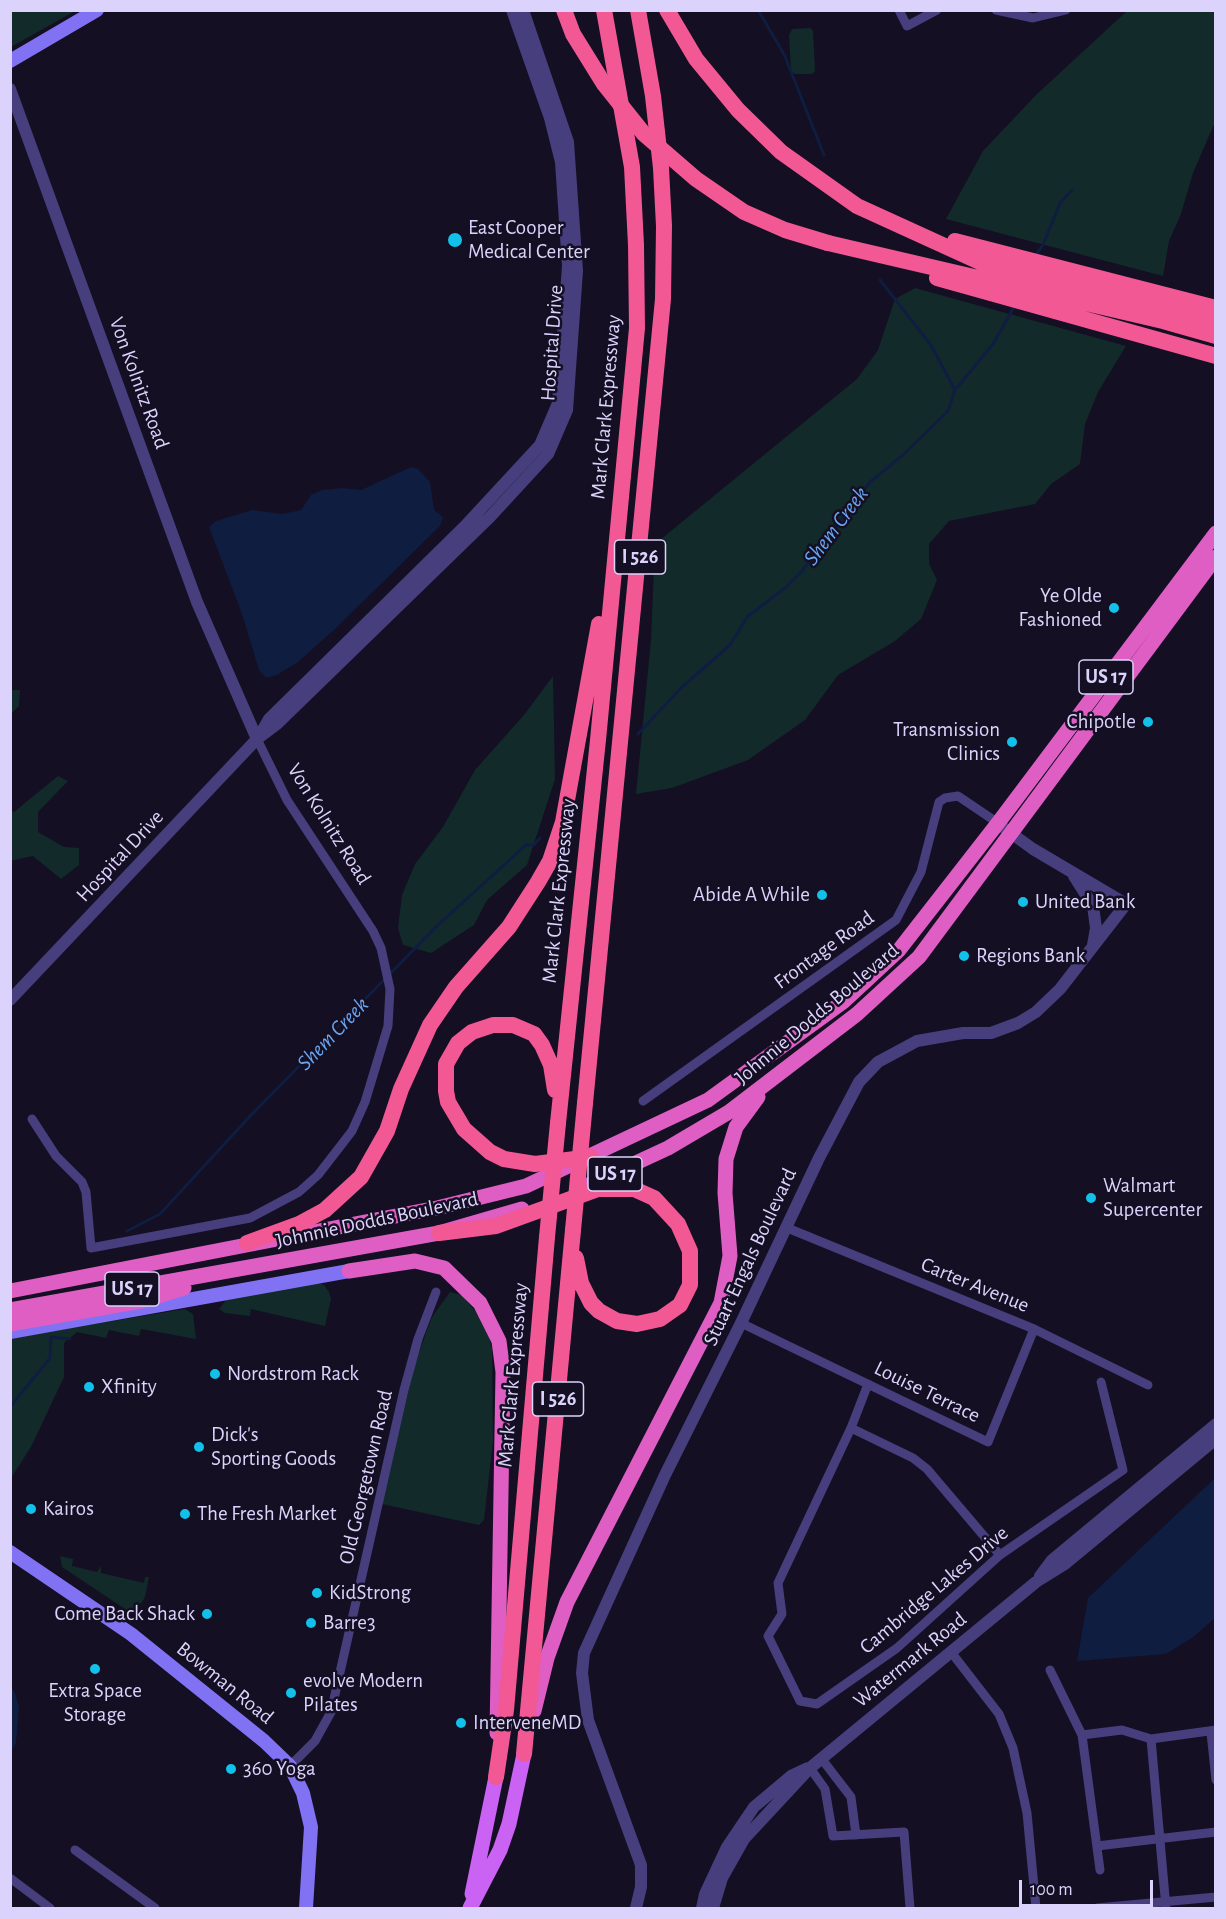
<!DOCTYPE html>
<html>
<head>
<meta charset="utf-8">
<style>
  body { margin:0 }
  #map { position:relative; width:1226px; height:1919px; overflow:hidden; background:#140f22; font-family:"Alegreya Sans",sans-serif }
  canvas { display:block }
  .frame { position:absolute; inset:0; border:12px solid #dcd3fc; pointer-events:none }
  .scale { position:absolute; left:1019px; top:1880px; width:134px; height:27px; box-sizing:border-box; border:3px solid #dcd3fc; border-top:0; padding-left:8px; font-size:18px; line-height:21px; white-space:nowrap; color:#dcd3fc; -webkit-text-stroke:4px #140f22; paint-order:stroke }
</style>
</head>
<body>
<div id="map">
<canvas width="1226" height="1919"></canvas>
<div class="frame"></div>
<div class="scale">100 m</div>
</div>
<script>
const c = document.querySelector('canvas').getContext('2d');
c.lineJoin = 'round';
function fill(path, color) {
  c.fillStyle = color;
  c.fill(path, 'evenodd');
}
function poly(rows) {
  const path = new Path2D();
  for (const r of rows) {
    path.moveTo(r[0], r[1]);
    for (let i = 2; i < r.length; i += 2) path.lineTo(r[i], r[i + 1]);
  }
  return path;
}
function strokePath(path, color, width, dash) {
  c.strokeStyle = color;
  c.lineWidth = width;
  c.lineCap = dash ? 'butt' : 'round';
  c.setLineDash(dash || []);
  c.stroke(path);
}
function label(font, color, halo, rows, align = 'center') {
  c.font = font + ' "Alegreya Sans",sans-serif';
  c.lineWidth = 5;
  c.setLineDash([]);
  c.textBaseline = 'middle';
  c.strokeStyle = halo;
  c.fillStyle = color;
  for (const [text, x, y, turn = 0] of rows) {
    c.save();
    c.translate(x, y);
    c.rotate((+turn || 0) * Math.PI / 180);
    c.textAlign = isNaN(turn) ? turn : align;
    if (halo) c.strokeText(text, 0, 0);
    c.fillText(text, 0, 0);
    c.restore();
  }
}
fill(poly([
  [11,10,75,10,75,11,11,47],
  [1127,11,1215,11,1215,122,1193,173,1181,214,1169,241,1163,276,946,219,983,151,1037,94],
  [810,28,813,31,815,71,812,74,795,74,791,71,789,35,792,29],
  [915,288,1126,346,1098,392,1085,424,1080,464,1051,484,1035,504,949,521,929,544,929,564,937,580,921,619,895,641,838,675,805,720,748,760,672,788,636,794,651,640,655,544,857,379,878,350,895,299],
  [553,676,555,779,527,865,487,900,474,925,431,953,403,945,398,928,402,895,415,864,443,827,475,770,524,715],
  [11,690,20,690,19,706,11,714],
  [58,776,68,781,38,812,38,832,64,847,79,848,79,865,61,879,33,856,10,861,11,810,14,812],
  [316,1282,324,1285,329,1292,331,1299,325,1326,251,1309,250,1316,225,1313,219,1309,227,1299],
  [450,1292,462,1295,476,1312,486,1327,492,1348,493,1441,484,1520,479,1525,382,1504,415,1363,432,1317],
  [185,1309,193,1314,196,1339,141,1329,139,1336,109,1330,106,1338,77,1332,64,1343,64,1377,31,1447,11,1478,10,1338],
  [60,1556,73,1559,72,1566,97,1572,101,1566,101,1573,144,1583,145,1577,149,1577,145,1597,135,1613,131,1613,62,1567]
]), '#132a2b');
fill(poly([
  [411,467,418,469,430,482,434,510,443,517,440,526,335,629,298,662,277,675,266,678,259,670,242,614,209,527,216,521,252,510,282,514,301,510,311,495,322,490,342,488,361,490],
  [1215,1478,1215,1618,1192,1638,1166,1654,1077,1661,1088,1598],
  [11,1687,15,1693,19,1707,16,1743,12,1750]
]), '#0f1d41');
strokePath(poly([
  [758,10,784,54,824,155],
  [1035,256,1043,245,1060,203,1072,190],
  [880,280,931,345,955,390],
  [638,734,681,688,730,645,748,616,785,588,802,571,870,482,903,455,948,411,955,390,993,344,1015,305],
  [127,1231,160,1214,252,1114,439,924,526,845,534,845,540,838],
  [10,1407,50,1358,51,1337,70,1339]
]), '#0f1d41', 3);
strokePath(poly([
  [899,10,907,26,937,10],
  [996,10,1033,18,1066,10],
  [643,1101,896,920,921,872,939,802,945,798,958,796,998,823],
  [32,1119,56,1156,82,1182,86,1192,91,1248,250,1218,299,1192,318,1175,352,1131,365,1102,388,1026,390,989,381,948,373,931,287,800,257,739],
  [785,1227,1034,1329,1148,1385],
  [741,1323,988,1442,1034,1329],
  [868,1384,851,1428,778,1583,782,1614,768,1636,800,1701,817,1704,897,1648,1000,1555,1123,1470,1101,1382],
  [851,1428,913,1458,927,1469,1000,1555],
  [951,1652,999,1714,1013,1748,1027,1813,1036,1908],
  [1050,1670,1082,1735,1100,1870],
  [1211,1733,1216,1780],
  [1082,1735,1122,1730,1151,1739,1216,1730],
  [1151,1739,1166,1908],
  [821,1758,851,1797,856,1835],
  [290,1766,315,1741,331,1712,404,1390,418,1339,436,1292],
  [810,1768,825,1789,833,1836,904,1832,910,1908],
  [1097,1846,1216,1832],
  [75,1850,155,1908],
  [10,1878,50,1908],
  [1097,1908,1216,1897]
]), '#463e7d', 9);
strokePath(poly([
  [10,89,197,602,257,739],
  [261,733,269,719,465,526,540,445,558,403,568,266,561,162,550,118,512,10],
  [1074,876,1093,906,1096,928,1093,945],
  [10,1000,257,739,277,724,490,517,548,454,567,410,577,271,568,142,523,10],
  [1040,1576,1052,1560,1216,1424],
  [636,1908,641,1887,641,1865,588,1720,582,1673,584,1653,665,1475,741,1323,819,1158,859,1082,878,1062,917,1041,963,1033,991,1033,1018,1023,1036,1012,1060,989,1126,904,1033,849,1004,828],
  [702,1908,705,1894,727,1847,754,1807,791,1776,808,1768],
  [713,1908,722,1878,744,1839,810,1768,1036,1582,1065,1564,1216,1439]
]), '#463e7d', 12);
strokePath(poly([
  [10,61,97,10],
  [10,1332,349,1271],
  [10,1552,131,1634,264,1741,290,1766,303,1793,311,1827,306,1908]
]), '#8172f4', 14);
strokePath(poly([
  [472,1894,496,1777],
  [470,1908,500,1850,509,1824,524,1754]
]), '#ca63f3', 15);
strokePath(poly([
  [584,1187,668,1148,729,1112,857,1014,919,957,1216,557],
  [349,1271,415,1261,444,1268,480,1303,499,1341,503,1372,497,1733],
  [10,1291,437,1208,526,1186,708,1100,843,1002,899,950,998,823,1216,533],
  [10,1310,439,1233,522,1209],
  [10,1324,141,1301,184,1288],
  [534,1711,547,1658,567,1602,721,1303,730,1256,725,1193,726,1159,736,1127,758,1097]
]), '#de5ec4', 15);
strokePath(poly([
  [667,10,696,59,738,110,781,152,857,206,982,263,1216,322],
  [955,241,1216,308],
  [828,243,1163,321,1216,336],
  [937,278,1216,356],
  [555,1090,551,1065,542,1045,534,1034,513,1025,493,1025,472,1032,458,1043,446,1064,446,1091,448,1102,464,1129,490,1152,504,1159,535,1164,591,1157],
  [585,1103,663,299,664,226,661,168,653,96,638,10],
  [558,1123,598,740,637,328,636,245,632,167,604,10],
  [439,1233,496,1226,598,1189,634,1189,654,1198,678,1224,690,1251,690,1285,680,1305,660,1319,637,1324,617,1321,599,1311,591,1303,581,1283,576,1258],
  [247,1243,299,1224,325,1210,361,1177,387,1131,401,1089,430,1025,456,987,509,927,538,882,550,861,563,822,599,624],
  [524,1754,573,1230],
  [496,1777,506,1710,547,1237]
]), '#f25894', 16);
strokePath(poly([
  [564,10,573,34,604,84,644,134,696,179,744,212,785,230,828,243],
  [573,1230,585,1103],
  [547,1237,558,1123]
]), '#f25894', 16);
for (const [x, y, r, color] of [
  [455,240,8,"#12c0e9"],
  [1114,608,6,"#12c0e9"],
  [1148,722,6,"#12c0e9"],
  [1012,742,6,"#12c0e9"],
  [822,895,6,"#12c0e9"],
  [1023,902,6,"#12c0e9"],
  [964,956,6,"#12c0e9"],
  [1091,1198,6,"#12c0e9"],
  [215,1374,6,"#12c0e9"],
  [89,1387,6,"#12c0e9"],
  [199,1447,6,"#12c0e9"],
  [31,1509,6,"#12c0e9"],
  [185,1514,6,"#12c0e9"],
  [317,1593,6,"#12c0e9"],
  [207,1614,6,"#12c0e9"],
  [311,1623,6,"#12c0e9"],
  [95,1669,6,"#12c0e9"],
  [291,1693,6,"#12c0e9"],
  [461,1723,6,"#12c0e9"],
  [231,1769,6,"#12c0e9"]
]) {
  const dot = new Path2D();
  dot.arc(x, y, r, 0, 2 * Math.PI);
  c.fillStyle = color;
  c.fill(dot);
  strokePath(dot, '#140f22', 2);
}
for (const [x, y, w] of [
  [640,557,51],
  [1106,677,54],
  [615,1174,54],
  [132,1289,54],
  [558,1399,51]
]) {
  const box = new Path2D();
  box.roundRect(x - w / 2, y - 17, w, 34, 4.5);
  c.fillStyle = '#140f22';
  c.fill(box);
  strokePath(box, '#dcd3fc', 1.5);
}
label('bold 20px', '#dcd3fc', null, [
  ["I 526",640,557],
  ["US 17",1106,677],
  ["US 17",615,1174],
  ["US 17",132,1289],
  ["I 526",558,1399]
]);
label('21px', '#dcd3fc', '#140f22', [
  ["East Cooper",468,228],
  ["Medical Center",468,252],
  ["Ye Olde",1102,596,"right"],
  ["Fashioned",1102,620,"right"],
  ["Chipotle",1136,722,"right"],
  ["Transmission",1000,730,"right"],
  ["Clinics",1000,754,"right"],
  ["Abide A While",810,895,"right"],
  ["United Bank",1035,902],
  ["Regions Bank",976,956],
  ["Walmart",1103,1186],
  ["Supercenter",1103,1210],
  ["Nordstrom Rack",227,1374],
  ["Xfinity",101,1387],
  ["Dick's",211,1435],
  ["Sporting Goods",211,1459],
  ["Kairos",43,1509],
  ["The Fresh Market",197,1514],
  ["KidStrong",329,1593],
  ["Come Back Shack",195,1614,"right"],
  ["Barre3",323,1623],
  ["evolve Modern",303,1681],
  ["Pilates",303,1705],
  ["Extra Space",95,1691,"center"],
  ["Storage",95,1715,"center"],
  ["InterveneMD",473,1723],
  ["360 Yoga",243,1769]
], 'left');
label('21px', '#dcd3fc', '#140f22', [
  ["Hospital Drive",552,343,-86],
  ["Von Kolnitz Road",139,383,70],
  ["Mark Clark Expressway",606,407,-85],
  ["Von Kolnitz Road",329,824,58],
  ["Hospital Drive",120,856,-47],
  ["Mark Clark Expressway",559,891,-84],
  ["Frontage Road",824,950,-36],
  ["Johnnie Dodds Boulevard",817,1014,-40],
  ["Johnnie Dodds Boulevard",377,1220,-12],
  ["Stuart Engals Boulevard",750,1257,-65],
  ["Carter Avenue",975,1285,22],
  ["Mark Clark Expressway",513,1375,-85],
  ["Louise Terrace",927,1392,26],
  ["Old Georgetown Road",366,1477,-77],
  ["Cambridge Lakes Drive",934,1590,-40],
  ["Watermark Road",910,1660,-39],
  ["Bowman Road",225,1683,39]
]);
label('italic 22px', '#6aa7f3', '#140f22', [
  ["Shem Creek",836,526,-53],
  ["Shem Creek",333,1034,-46]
]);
</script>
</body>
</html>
